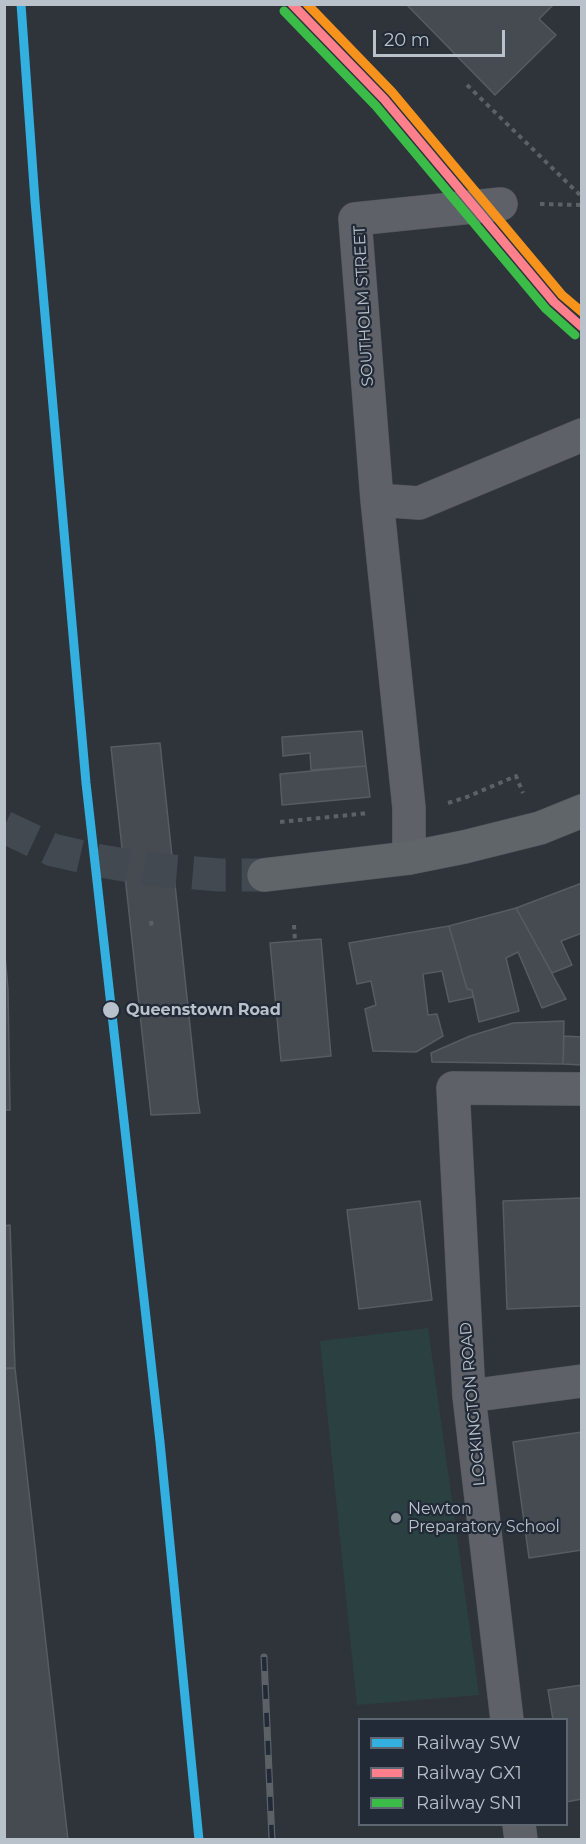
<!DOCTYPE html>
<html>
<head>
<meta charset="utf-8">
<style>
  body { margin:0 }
  #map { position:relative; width:586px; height:1844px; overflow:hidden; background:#2e343a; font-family:Montserrat,sans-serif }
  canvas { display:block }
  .frame { position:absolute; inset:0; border:6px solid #b9c1ca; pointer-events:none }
  .legend { position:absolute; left:358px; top:1718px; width:210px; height:108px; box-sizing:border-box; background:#212a36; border:2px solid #5e6671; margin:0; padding:8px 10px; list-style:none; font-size:18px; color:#b9c1ca }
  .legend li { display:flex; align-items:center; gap:12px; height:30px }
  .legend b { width:30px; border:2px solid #5e6671 }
  .scale { position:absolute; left:373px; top:30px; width:132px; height:27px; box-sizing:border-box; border:3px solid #b9c1ca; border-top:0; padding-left:8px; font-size:18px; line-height:21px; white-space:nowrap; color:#b9c1ca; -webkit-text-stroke:4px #212a36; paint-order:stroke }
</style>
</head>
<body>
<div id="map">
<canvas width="586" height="1844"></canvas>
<div class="frame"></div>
<ul class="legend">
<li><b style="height:8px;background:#33afe0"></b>Railway SW</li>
<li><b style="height:8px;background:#ff808c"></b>Railway GX1</li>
<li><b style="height:8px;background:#3bbc48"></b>Railway SN1</li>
</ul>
<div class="scale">20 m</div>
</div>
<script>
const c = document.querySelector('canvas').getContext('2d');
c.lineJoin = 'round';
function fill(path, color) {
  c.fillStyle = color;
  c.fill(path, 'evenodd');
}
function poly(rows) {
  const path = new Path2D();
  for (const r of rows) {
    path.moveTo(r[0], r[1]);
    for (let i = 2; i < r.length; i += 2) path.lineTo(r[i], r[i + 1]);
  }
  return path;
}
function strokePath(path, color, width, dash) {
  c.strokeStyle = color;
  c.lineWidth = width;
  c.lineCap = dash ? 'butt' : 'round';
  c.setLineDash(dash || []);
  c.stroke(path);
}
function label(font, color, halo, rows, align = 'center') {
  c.font = font + ' Montserrat,sans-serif';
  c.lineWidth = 4.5;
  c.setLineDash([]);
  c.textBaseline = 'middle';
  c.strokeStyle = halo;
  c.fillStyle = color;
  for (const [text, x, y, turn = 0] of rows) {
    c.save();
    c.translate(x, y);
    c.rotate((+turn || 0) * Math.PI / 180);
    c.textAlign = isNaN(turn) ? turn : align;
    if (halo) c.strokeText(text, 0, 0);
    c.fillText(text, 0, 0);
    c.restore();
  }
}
fill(poly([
  [428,1328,479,1695,357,1705,320,1341]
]), '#2b4041');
const building = poly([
  [406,4,554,4,539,19,556,35,495,95,406,4],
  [362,731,366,766,311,770,310,753,283,756,282,737,362,731],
  [160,743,198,1101,200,1113,151,1115,111,747,160,743],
  [366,766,370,797,282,805,280,774,366,766],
  [582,883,582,933,561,941,572,965,552,973,516,908,582,883],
  [516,908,566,999,542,1008,518,952,506,958,519,1011,479,1022,472,990,467,989,449,926,516,908],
  [449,926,467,989,472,990,473,997,449,1002,442,971,423,974,428,1015,437,1014,443,1036,416,1052,373,1051,365,1009,376,1005,371,981,357,984,349,943,449,926],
  [321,939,331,1056,281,1061,270,943,321,939],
  [4,945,8,989,10,1110,4,1110,4,945],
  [564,1021,563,1064,432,1062,431,1053,470,1036,513,1023,564,1021],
  [564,1036,582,1037,582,1065,563,1064,564,1036],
  [582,1198,582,1306,507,1309,503,1201,582,1198],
  [420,1201,432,1300,359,1309,347,1210,420,1201],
  [10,1225,15,1368,4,1368,4,1226,10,1225],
  [15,1368,68,1840,4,1840,4,1369,15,1368],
  [582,1432,582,1550,529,1558,513,1442,582,1432],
  [582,1685,582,1799,566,1802,566,1720,553,1720,548,1690,582,1685]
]);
fill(building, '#464b51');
strokePath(building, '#565c62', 1.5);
strokePath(poly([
  [4,827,53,850,101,861,148,869,219,875,264,875]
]), '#434950', 33, [33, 16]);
const minor = poly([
  [377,500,419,503,582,435],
  [409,858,409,808,377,500,355,219,501,204],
  [469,1396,582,1381],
  [507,1720,469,1396,453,1088,582,1089],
  [519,1824,521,1840]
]);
const major = poly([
  [264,875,409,858,464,847,540,828,582,811]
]);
strokePath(minor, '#4c5055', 34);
strokePath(major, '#4c5157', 34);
strokePath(poly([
  [467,85,582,197],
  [540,204,582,205],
  [448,803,467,797,516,776,523,793],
  [280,822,369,813],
  [151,921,152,929],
  [294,925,295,941]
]), '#5c6166', 4, [4.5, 4.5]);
strokePath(minor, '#5e6268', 33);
strokePath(major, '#60656a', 33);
const rail = poly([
  [264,1657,272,1840]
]);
strokePath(rail, '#5c6166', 7);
strokePath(rail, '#212a36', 4.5, [14]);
strokePath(poly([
  [21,4,35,201,86,783,160,1442,199,1840]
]), '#33afe0', 9);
strokePath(poly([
  [292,4,384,99,554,302,582,327]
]), '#ff808c', 9);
strokePath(poly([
  [284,11,376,106,546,309,575,335]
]), '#3bbc48', 9);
strokePath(poly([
  [307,4,392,92,562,295,582,312]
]), '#f7931d', 9);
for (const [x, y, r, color] of [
  [111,1010,9,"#b9c1ca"],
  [396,1518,6,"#889098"]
]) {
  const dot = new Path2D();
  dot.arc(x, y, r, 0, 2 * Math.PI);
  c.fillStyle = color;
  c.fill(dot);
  strokePath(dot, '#212a36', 2);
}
label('16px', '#b9c1ca', '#212a36', [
  ["SOUTHOLM STREET",364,306,-93],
  ["LOCKINGTON ROAD",473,1404,-95]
]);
label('bold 16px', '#b9c1ca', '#212a36', [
  ["Queenstown Road",126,1010]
], 'left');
label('16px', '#b9c1ca', '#212a36', [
  ["Newton",408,1509],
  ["Preparatory School",408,1527]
], 'left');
</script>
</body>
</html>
